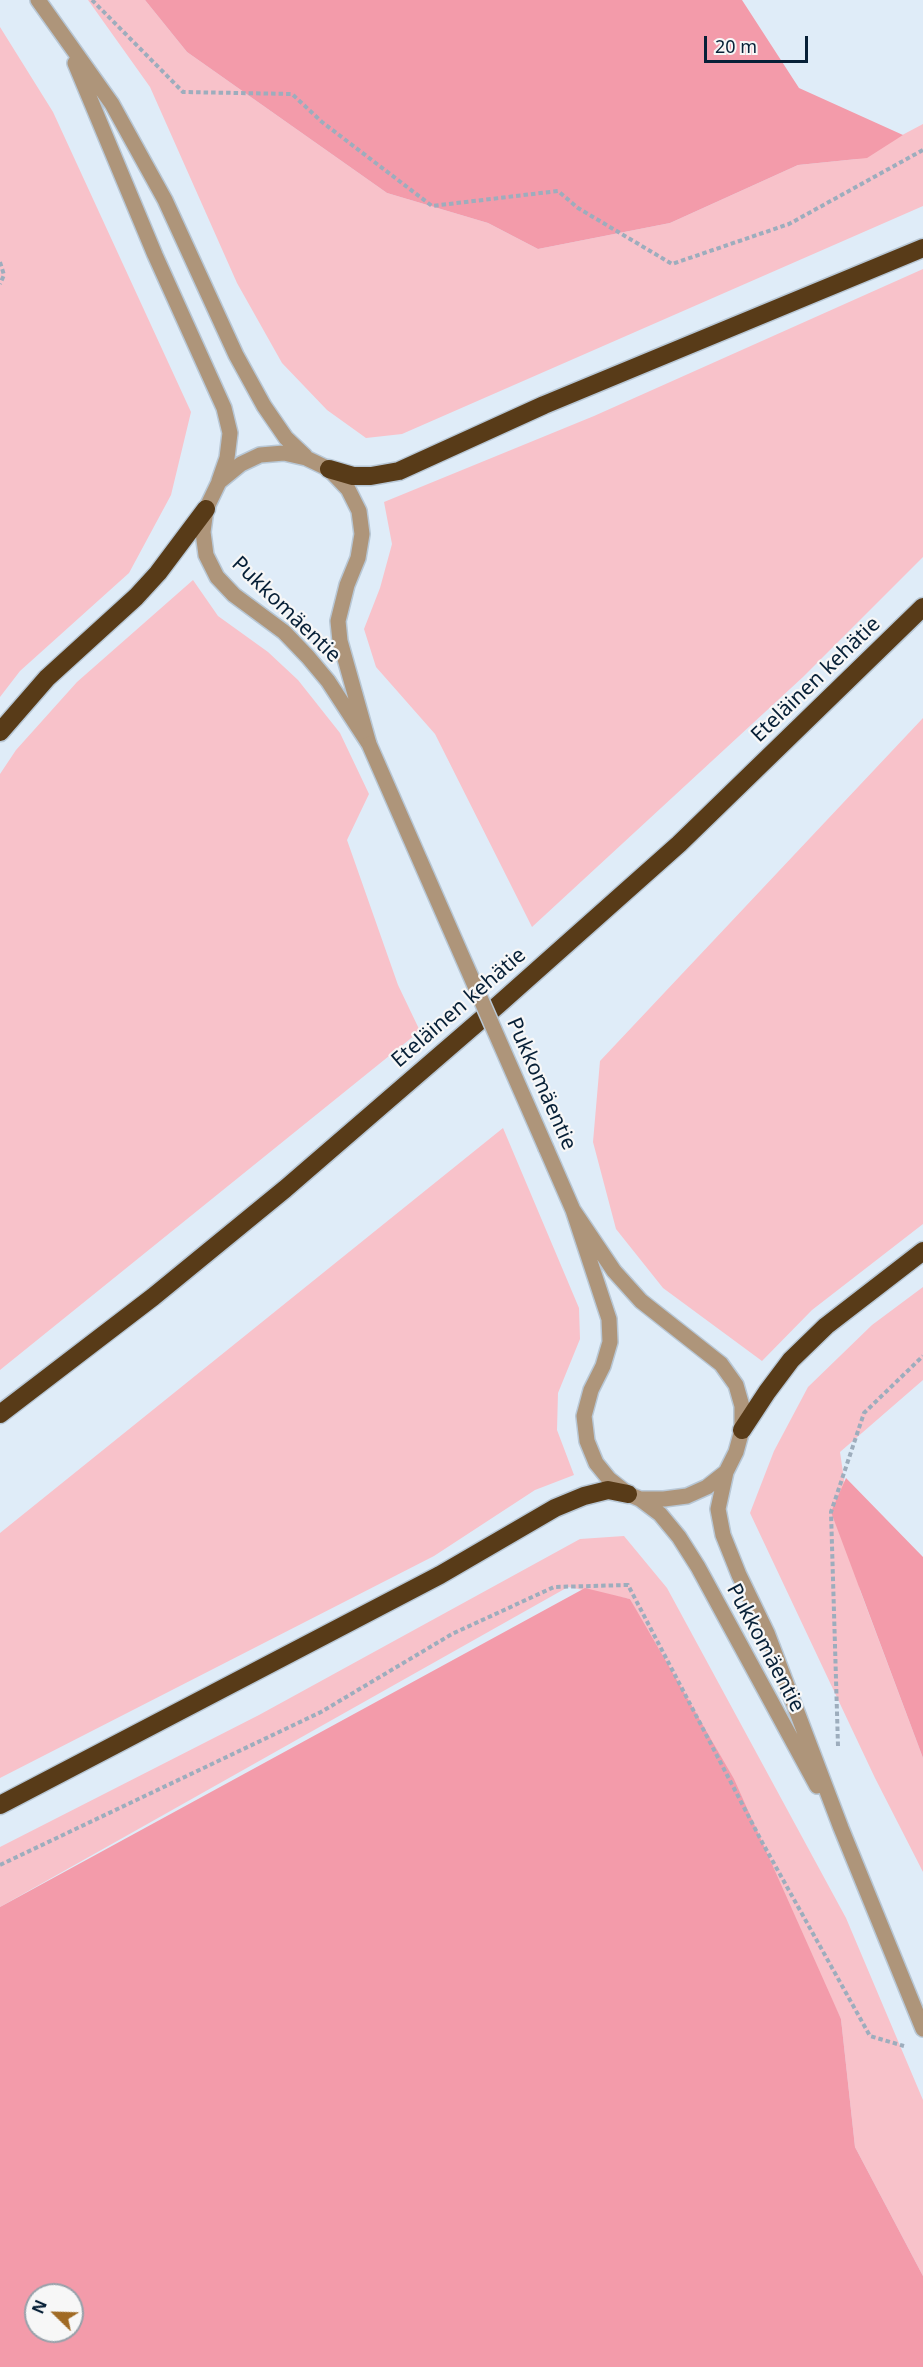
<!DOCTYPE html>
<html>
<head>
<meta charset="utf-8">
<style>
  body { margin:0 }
  #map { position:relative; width:923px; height:2367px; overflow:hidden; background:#dfecf8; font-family:"Noto Sans",sans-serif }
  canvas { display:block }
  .north { position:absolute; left:24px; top:2283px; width:60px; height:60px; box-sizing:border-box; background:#f7f7f7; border:2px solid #97a1aa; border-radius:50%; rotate:293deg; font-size:16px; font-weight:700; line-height:24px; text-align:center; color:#072037 }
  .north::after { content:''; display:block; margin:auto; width:21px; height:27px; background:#a06a24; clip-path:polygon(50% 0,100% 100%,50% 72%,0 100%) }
  .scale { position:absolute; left:704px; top:36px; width:104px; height:27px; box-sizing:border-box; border:3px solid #072037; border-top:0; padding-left:8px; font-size:18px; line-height:21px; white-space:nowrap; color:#072037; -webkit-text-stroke:4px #f7f7f7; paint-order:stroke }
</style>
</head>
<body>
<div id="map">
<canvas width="923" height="2367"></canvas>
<div class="north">N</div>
<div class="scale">20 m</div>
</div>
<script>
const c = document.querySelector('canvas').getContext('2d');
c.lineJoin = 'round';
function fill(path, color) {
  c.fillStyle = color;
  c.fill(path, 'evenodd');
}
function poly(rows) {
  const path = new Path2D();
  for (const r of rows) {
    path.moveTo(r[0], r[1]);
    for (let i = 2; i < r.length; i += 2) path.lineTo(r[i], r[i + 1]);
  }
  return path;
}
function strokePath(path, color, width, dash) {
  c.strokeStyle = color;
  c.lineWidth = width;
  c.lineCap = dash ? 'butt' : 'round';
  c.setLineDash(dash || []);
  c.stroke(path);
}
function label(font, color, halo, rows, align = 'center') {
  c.font = font + ' "Noto Sans",sans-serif';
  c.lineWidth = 4.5;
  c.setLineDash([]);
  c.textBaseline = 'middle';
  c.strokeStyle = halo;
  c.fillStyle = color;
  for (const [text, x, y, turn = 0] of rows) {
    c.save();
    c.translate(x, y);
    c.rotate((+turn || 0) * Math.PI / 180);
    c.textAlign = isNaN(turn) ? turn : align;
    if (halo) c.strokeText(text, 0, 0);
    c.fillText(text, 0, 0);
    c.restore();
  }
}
fill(poly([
  [88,0,145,0,187,52,387,193,488,223,538,249,670,223,798,165,857,159,923,124,923,206,402,434,366,438,327,410,282,363,237,283,150,87],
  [0,27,53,112,191,412,171,495,129,573,20,671,0,697],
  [923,269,923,557,803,677,532,927,435,734,376,667,364,629,380,588,392,544,384,502,594,416],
  [193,580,218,616,268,652,298,680,340,733,369,794,347,840,398,985,420,1031,0,1370,0,774,16,750,77,682],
  [923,718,923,1224,812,1310,762,1361,663,1288,616,1229,593,1142,600,1061],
  [503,1128,579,1308,580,1339,558,1393,557,1430,574,1475,535,1490,434,1556,0,1778,0,1533],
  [923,1287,923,1380,840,1452,860,1590,923,1758,923,1872,875,1778,750,1513,774,1451,808,1387,872,1325],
  [624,1536,667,1588,846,1918,923,2100,923,2276,855,2147,841,2019,630,1599,568,1587,0,1907,0,1847,259,1715,580,1539]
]), '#f8c2ca');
fill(poly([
  [145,0,742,0,799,88,903,135,867,158,798,165,670,223,538,249,488,223,387,193,187,52],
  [846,1478,923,1557,923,1758,831,1512],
  [585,1588,630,1599,734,1779,841,2019,855,2147,923,2276,923,2367,0,2367,0,1907],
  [36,2295,72,2295,72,2331,36,2331]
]), '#f39baa');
const street = poly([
  [38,0,112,104,165,200,236,355,264,406,286,438,305,456],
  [75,63,155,255,224,408,230,433,227,458,219,481],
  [284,453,306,458,329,469,348,489,359,511,362,534,358,558,347,585,338,621,340,641,369,744,328,681,308,657,284,632,234,595,217,577,206,555,203,532,206,509,219,482,241,464,260,455,284,453],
  [546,1148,573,1210,609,1319,610,1342,603,1366,591,1390,584,1416,587,1441,596,1463,609,1479,628,1494,640,1499,664,1499,687,1496,707,1487,726,1472],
  [573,1210,614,1271,641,1301,721,1364,736,1385,742,1406,742,1430,736,1452,726,1472,718,1509,723,1535,739,1575,767,1633,841,1828,923,2029],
  [640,1499,660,1514,679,1537,698,1567,817,1786]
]);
const highway = poly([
  [329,469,353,476,371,476,399,471,544,405,923,248],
  [0,732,47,678,136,597,158,573,206,509],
  [0,1414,153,1297,285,1189,498,1005,679,844,923,607],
  [742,1430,767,1392,791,1360,826,1326,923,1251],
  [0,1805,440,1575,555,1508,584,1496,608,1490,628,1494]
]);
strokePath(street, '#b8c7d5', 18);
strokePath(highway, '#b8c7d5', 21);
strokePath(poly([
  [92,0,183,92,292,94,322,122,432,206,558,191,578,208,672,264,789,224,923,150],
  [0,262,4,275,0,284],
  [838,1746,831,1512,864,1413,923,1356],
  [0,1865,321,1712,452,1634,554,1587,628,1585,762,1842,870,2036,904,2046]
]), '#9dadbd', 4, [4.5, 3]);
strokePath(street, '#ae957a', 15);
strokePath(highway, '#583b18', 18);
const streetBridge = poly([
  [369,744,546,1148]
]);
strokePath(streetBridge, '#b8c7d5', 18, []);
strokePath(streetBridge, '#ae957a', 15);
label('21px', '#072037', '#f7f7f7', [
  ["Pukkomäentie",286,610,44],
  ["Eteläinen kehätie",816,680,-44],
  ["Eteläinen kehätie",459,1008,-41],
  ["Pukkomäentie",541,1084,66],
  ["Pukkomäentie",765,1648,62]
]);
</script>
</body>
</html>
